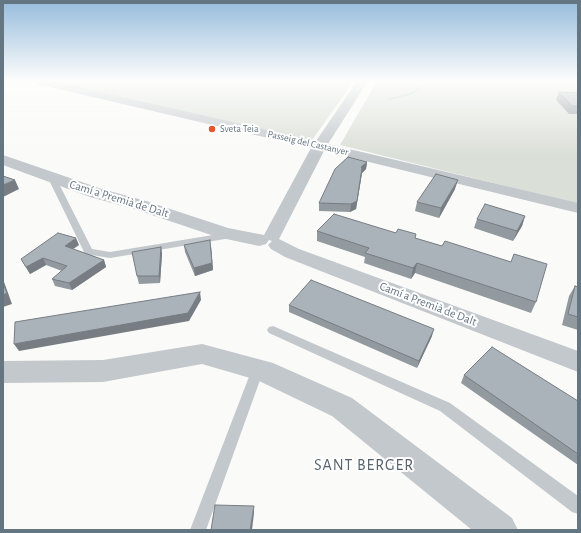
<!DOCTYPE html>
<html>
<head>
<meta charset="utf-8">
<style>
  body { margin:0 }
  #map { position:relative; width:581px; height:533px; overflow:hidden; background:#fafaf8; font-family:"Alegreya Sans",sans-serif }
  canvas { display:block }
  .frame { position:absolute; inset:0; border:4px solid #657683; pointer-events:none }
</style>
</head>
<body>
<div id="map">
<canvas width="581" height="533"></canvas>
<div class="frame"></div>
</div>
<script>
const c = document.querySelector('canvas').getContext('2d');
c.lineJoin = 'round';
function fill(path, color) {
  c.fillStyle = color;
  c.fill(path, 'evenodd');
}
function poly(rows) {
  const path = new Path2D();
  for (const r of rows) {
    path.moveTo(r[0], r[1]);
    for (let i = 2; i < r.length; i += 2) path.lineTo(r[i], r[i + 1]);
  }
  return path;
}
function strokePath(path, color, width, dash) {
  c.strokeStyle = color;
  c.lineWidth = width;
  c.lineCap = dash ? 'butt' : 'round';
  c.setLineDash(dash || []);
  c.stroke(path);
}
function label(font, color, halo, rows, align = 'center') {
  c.font = font + ' "Alegreya Sans",sans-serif';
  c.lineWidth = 4;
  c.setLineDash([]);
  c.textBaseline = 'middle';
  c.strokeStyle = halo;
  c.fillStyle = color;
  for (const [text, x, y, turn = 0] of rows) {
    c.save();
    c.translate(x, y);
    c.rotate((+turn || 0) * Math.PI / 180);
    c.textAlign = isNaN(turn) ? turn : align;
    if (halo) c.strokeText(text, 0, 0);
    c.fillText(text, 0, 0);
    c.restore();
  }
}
fill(poly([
  [53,81,354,81,310,143],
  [377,81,578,81,578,204,340,145]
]), '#dadfd7');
fill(poly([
  [431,81,434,81,411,95,389,100,387,99,409,93,431,81]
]), '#bbc7cb');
fill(poly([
  [49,176,52,176,56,178,92,249,110,252,231,232,236,235,231,238,110,258,85,254,48,178,49,176],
  [273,326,450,403,578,496,578,514,572,512,440,411,269,333,267,330,269,327,273,326],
  [258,364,262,365,264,369,206,530,190,530,252,369,254,365,258,364]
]), '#c3c8cc');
fill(poly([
  [32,81,52,81,316,141,357,81,368,81,328,144,578,203,578,213,324,151,279,239,299,249,578,351,578,372,285,257,271,249,268,245,272,241,269,240,266,244,259,246,217,237,134,209,90,197,3,165,3,155,102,189,146,201,228,228,264,235,311,148,37,84,32,81],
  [202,344,273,363,352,398,512,518,518,530,472,530,332,416,257,380,202,364,103,382,3,383,3,361,103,360,202,344]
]), '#c3c8cc');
fill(poly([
  [559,92,578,93,578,114,569,114,556,100],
  [367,162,366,169,362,173,356,209,350,212,319,211,319,203],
  [455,189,439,218,415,211,417,202],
  [525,216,522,226,513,241,474,228,477,219],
  [317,231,396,233,415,238,442,246,511,262,514,254,536,302,531,313,415,273,411,279,364,263,365,257,317,241],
  [79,245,73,249,104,260,106,267,72,290,55,286,52,279,62,271,46,265,30,274,25,266,21,259],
  [184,245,211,247,213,270,195,276,185,252],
  [161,247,162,254,160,283,139,284,137,276],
  [575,286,578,287,578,330,562,325,569,296],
  [289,305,432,336,417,368,289,312],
  [464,375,578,401,578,465,461,383]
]), '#929a9f');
fill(poly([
  [367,162,366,169,362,173,356,209,350,212,351,204,361,167],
  [15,180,19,189,3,197,3,185],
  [458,180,455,189,439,218,441,208],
  [525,216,522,226,513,241,517,231],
  [76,238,79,245,67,253,65,246],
  [161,247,162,254,160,283,159,276],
  [211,247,213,270,195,276,194,268],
  [43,258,46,265,30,274,26,267],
  [104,260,106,267,72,290,69,283],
  [417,263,415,273,411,279,413,268],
  [3,279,12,304,3,307],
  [200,292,201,300,189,321,19,351,14,344],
  [434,329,432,336,417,368,419,361],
  [254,506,254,513,252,530,250,530]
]), '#777d82');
const building = poly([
  [559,92,578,93,578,106,572,106,559,92],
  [348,157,367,162,361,167,362,168,357,201,351,204,319,203,335,169,348,157],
  [436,174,458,180,441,208,417,202,436,174],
  [3,176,15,180,3,185,3,176],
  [485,204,525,216,517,231,477,219,485,204],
  [334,214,396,233,398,229,416,234,415,238,442,246,445,241,511,262,514,254,547,264,536,302,417,263,413,268,365,253,369,248,317,231,334,214],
  [58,233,76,238,65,246,104,260,69,283,52,279,67,266,43,258,26,267,21,259,58,233],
  [210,240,212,263,194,268,184,245,210,240],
  [161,247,159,276,137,276,132,252,161,247],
  [311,280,434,329,419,361,289,305,311,280],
  [3,284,7,293,3,295,3,284],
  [575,286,578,287,578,317,568,314,575,286],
  [200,292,188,313,14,344,15,322,200,292],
  [492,347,578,401,578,454,464,375,492,347],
  [215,505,254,506,250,530,211,530,215,505]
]);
fill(building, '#aab3b9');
strokePath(building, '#777d82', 1);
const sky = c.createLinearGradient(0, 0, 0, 156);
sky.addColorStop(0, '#96bcdc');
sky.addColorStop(0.52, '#fdfdfc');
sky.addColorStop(1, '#fdfdfc00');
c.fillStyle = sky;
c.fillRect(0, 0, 581, 156);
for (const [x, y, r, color] of [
  [212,129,4,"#e4572e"]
]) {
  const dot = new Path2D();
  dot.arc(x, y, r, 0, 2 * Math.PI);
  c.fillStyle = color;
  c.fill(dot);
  strokePath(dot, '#fff', 1.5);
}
label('10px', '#657683', '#fff', [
  ["Sveta Teia",220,129]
], 'left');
label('10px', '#657683', '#fff', [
  ["Passeig del Castanyer",308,143,13]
]);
label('12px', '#657683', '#fff', [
  ["Camí a Premià de Dalt",119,199,17],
  ["Camí a Premià de Dalt",428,304,21]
]);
c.letterSpacing = '1px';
label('16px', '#57646e', '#fff', [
  ["SANT BERGER",364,465]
]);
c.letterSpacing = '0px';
</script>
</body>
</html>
